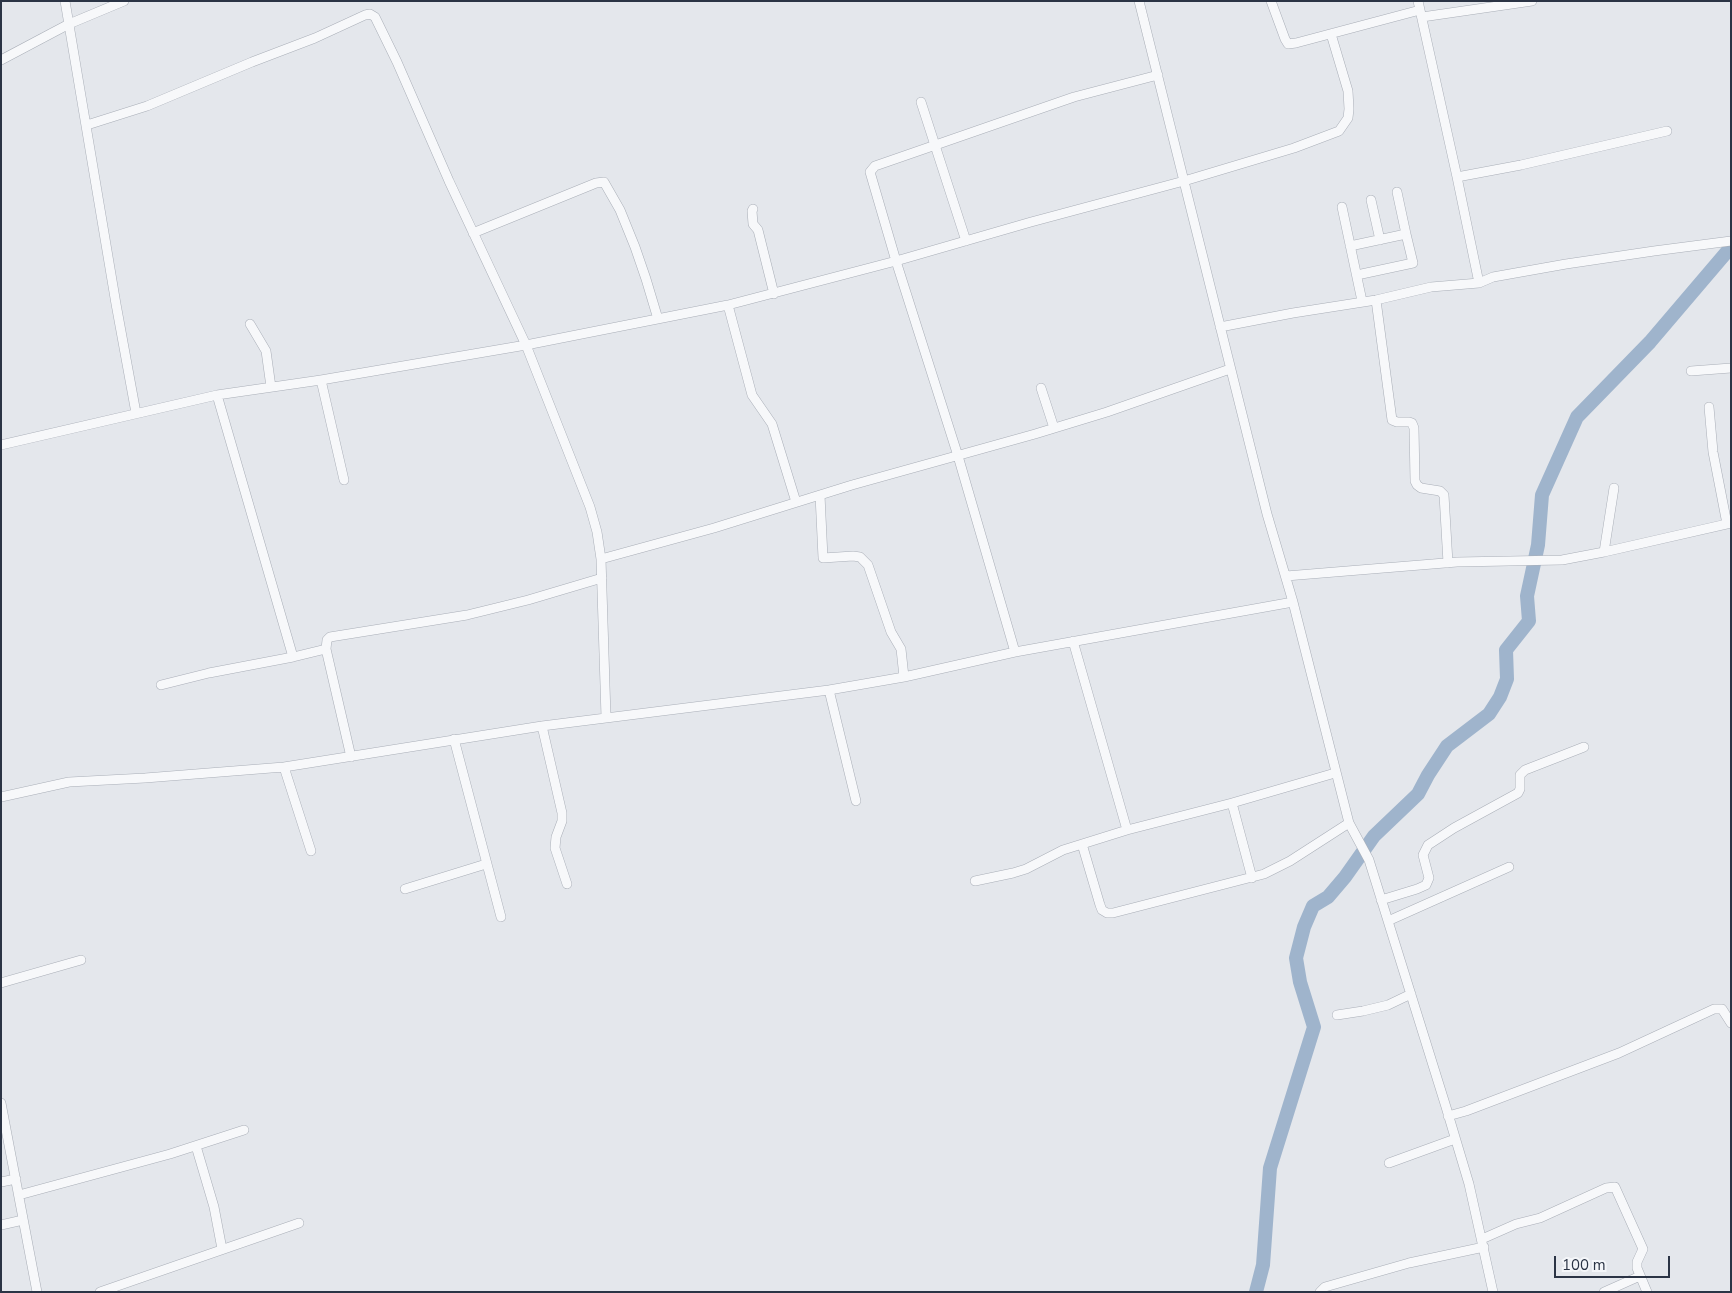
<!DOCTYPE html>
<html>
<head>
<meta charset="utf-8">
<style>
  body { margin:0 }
  #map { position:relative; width:1732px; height:1293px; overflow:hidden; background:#e4e7ec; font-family:"Nunito Sans",sans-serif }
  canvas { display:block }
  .frame { position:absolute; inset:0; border:2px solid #2b3445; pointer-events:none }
  .scale { position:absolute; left:1554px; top:1256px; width:116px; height:22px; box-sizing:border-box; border:2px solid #2b3445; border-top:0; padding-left:6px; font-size:15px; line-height:18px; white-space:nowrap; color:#2b3445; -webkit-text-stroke:4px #f4f6f9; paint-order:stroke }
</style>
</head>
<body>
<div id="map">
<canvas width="1732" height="1293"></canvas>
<div class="frame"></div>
<div class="scale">100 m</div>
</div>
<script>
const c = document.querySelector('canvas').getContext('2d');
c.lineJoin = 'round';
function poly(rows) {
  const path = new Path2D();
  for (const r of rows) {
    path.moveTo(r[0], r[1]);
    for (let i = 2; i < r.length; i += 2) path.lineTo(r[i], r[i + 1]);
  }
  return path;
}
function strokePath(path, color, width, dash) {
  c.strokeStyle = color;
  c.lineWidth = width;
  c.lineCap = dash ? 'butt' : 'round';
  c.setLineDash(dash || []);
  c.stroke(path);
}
strokePath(poly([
  [1256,1292,1263,1265,1270,1168,1314,1027,1300,982,1296,958,1304,927,1313,906,1328,897,1345,877,1374,836,1418,794,1428,775,1447,746,1489,714,1500,697,1507,679,1506,650,1529,621,1527,596,1538,545,1542,495,1577,417,1650,342,1731,247]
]), '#9fb4cc', 14);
const minor = poly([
  [65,1,116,304,136,413],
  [1139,1,1267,514,1293,602,1349,823,1369,860,1446,1107,1469,1184,1493,1292],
  [1271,1,1285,39,1288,44,1296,43,1420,10],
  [1418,1,1457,177,1479,283,1493,277,1566,264,1654,251,1731,241],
  [1422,17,1532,1],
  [1,60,69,24,124,1],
  [921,102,966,241],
  [87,125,147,106,252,62,315,38,365,15,370,14,375,17,397,62,449,181,526,345,590,507,597,532,601,559,606,717],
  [1457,177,1521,165,1667,131],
  [1371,200,1380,240],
  [1342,207,1362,301],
  [753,209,752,211,753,224,758,230,774,294],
  [473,233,596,183,604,182,620,210,635,247,646,279,658,319],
  [1350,246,1406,234,1397,192],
  [1357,275,1413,263,1406,234],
  [1376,300,1392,420,1397,422,1409,422,1412,423,1414,428,1415,481,1417,485,1421,488,1440,491,1444,495,1448,563],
  [728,305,752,395,772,424,796,502],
  [250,324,266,351,271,387],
  [1220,327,1293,313,1376,300,1431,287,1479,283],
  [1691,371,1731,368],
  [321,380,344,480],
  [1041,388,1054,428],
  [217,395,293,657],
  [1709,407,1713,452,1727,524],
  [1,445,217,395,321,380,526,345,728,305,896,261,1031,222,1184,181,1294,148,1339,131,1348,118,1349,109,1348,91,1331,34],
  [820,495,823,558,853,556,860,557,868,565,891,632,901,649,904,677],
  [1604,552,1614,488],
  [601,559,714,528,852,485,1035,434,1107,412,1230,369],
  [1286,576,1457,562,1562,560,1604,552,1731,523],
  [1073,641,1127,830],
  [1015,652,958,456,896,261,870,172,875,166,1074,97,1158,75],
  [161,685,209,673,293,657,326,649],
  [829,690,856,801],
  [542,726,562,813,562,821,556,837,555,848,567,884],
  [454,739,501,917],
  [351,757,326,649,327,640,330,637,467,615,528,600,602,578],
  [284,767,311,851],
  [1,797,69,782,145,778,284,767,542,726,829,690,904,677,1015,652,1293,602],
  [1232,803,1252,878],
  [1082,844,1100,905,1102,910,1107,913,1113,913,1264,874,1290,861,1349,823],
  [975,881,1013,873,1026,869,1063,850,1127,830,1232,803,1335,773],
  [405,889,486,864],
  [1381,900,1417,889,1426,885,1429,878,1423,855,1428,845,1454,828,1518,793,1520,789,1520,775,1525,770,1584,747],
  [1388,921,1509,867],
  [1,983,81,960],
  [1337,1015,1363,1011,1388,1005,1411,994],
  [1,1103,37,1292],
  [1448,1116,1466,1111,1619,1053,1714,1009,1722,1009,1731,1023],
  [196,1146,214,1207,222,1249],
  [1389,1163,1455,1139],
  [1,1182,16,1179],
  [19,1195,170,1154,244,1130],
  [1,1225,23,1220],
  [1482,1239,1516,1224,1540,1218,1606,1188,1615,1187,1643,1249,1637,1262,1637,1268,1647,1292],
  [100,1292,299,1223],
  [1320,1292,1325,1287,1409,1263,1484,1247],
  [1604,1292,1640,1276]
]);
strokePath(minor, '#a9aeb7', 10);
strokePath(minor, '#f7f8fa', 9);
</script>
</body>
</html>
